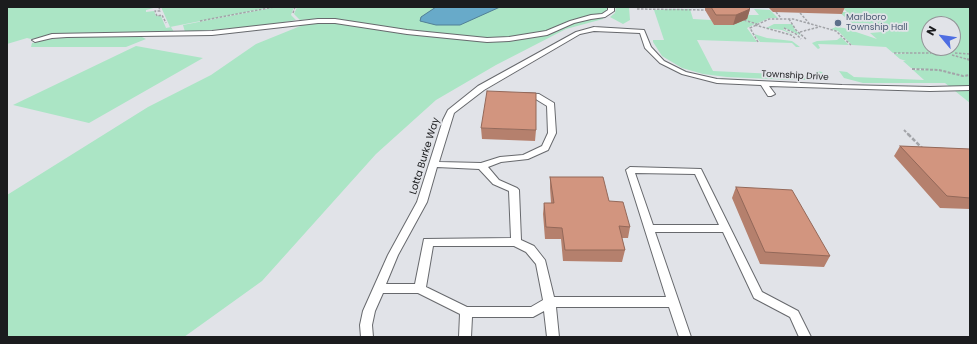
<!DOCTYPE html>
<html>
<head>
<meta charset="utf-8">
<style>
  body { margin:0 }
  #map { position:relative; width:977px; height:344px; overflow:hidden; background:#e1e3e8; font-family:Poppins,sans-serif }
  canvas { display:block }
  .frame { position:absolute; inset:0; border:8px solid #1b1c1e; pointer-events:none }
  .north { position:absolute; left:921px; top:16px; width:40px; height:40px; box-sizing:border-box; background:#e1e3e8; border:1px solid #929397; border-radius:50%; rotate:299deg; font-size:11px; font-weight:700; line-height:16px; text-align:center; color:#1b1c1e }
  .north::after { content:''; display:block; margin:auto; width:14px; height:18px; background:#4e6ee2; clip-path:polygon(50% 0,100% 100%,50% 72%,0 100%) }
</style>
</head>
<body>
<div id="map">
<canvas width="977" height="344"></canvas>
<div class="frame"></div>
<div class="north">N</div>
</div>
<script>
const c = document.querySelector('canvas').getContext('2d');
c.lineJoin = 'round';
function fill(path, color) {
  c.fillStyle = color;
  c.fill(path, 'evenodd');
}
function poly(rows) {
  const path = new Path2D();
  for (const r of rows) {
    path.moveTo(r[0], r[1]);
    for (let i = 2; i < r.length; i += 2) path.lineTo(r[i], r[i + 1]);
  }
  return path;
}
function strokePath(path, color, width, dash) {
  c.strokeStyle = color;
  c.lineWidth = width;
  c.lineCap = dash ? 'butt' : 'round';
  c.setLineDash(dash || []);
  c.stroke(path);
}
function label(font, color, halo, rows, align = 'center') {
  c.font = font + ' Poppins,sans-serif';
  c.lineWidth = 3.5;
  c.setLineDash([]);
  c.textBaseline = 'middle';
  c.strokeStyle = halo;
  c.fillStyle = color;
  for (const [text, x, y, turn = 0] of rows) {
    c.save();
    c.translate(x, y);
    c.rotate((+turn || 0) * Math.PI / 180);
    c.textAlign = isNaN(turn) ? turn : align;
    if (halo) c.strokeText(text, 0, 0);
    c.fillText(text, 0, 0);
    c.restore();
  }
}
fill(poly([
  [7,7,157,7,146,10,146,12,154,11,156,16,161,16,166,28,171,27,174,32,68,33,31,39,27,38,7,44],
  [161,7,272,7,170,27],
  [276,7,294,7,291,15,296,20,262,26,185,32,183,25],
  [297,7,608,7,603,19,566,29,496,65,436,100,376,154,262,281,184,337,7,337,7,195,148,107,211,75,256,44,303,25,329,21,347,20,325,18,300,20,294,14],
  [616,7,629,7,630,20,623,24,610,17,615,13],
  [842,7,970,7,970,103,945,83,863,83,844,78,839,71,847,72,854,77,924,80,913,70,929,70,911,68,903,61,906,61,900,59,894,54,909,53,893,53,886,47,852,45,838,31,831,29,836,27,844,28,877,39,870,33,882,32,872,24,852,23,839,12,847,12],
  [929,24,953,24,953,48,929,48],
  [671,9,690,9,693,19,711,20,714,25,735,25,733,21,743,20,755,24,747,28,757,42,697,40,713,71,817,76,816,72,817,71,822,72,826,79,823,80,793,80,727,77,703,74,682,68,662,56,653,42,653,40,664,40,654,10],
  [754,9,770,10,778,18,769,18,756,24,745,20,744,15,759,15],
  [774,24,792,24,795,30,802,36,785,28,783,29,796,36,782,30,766,28],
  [754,34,767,38,792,41,800,47,796,47,792,43,760,42],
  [65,37,142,37,146,39,126,47,31,47,32,43,45,40],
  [841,37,849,45,818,44,820,48,818,49,812,43,817,41,837,40],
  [136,46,203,58,89,123,13,105]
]), '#abe5c5');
const water = poly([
  [436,7,500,7,460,25,436,25,420,21,421,17,436,7]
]);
fill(water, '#68aac9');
strokePath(water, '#517f96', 1);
const service = poly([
  [608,7,614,7,614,11,605,17,591,19,574,23,547,35,509,41,487,42,407,34,335,23,318,23,212,35,67,37,52,38,35,42,32,40,52,34,212,31,318,19,335,19,407,30,487,38,509,37,546,31,570,21,591,15,602,14,608,10,608,7],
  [594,27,644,30,651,47,664,61,686,72,717,79,842,85,930,87,970,86,970,90,930,91,769,86,775,94,771,96,768,96,761,85,717,83,682,74,660,63,645,48,640,33,594,31,580,34,484,90,454,113,439,162,481,163,500,157,523,155,542,146,548,133,547,106,534,98,525,97,521,95,525,93,539,94,554,103,556,133,548,150,528,159,501,162,488,167,499,180,517,188,519,190,521,240,534,246,545,260,554,297,666,297,626,170,630,167,701,169,762,292,798,311,811,337,799,337,790,317,754,298,723,232,655,232,691,337,679,337,669,307,556,307,559,337,547,337,544,311,533,317,472,317,471,337,459,337,460,314,418,293,383,293,375,311,372,325,373,337,361,337,360,325,363,311,388,255,417,202,443,120,448,110,478,86,576,32,594,27],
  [437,167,479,169,493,184,509,191,511,238,424,239,415,284,386,284,398,255,427,202,437,167],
  [635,173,695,174,719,225,653,225,635,173],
  [433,246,514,246,526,252,536,264,543,300,531,307,467,307,426,287,433,246]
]);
strokePath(service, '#67696d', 2);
strokePath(poly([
  [159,7,160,11,155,11,157,16,162,15,166,23],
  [637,9,708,10],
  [776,12,781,18],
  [293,13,295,7],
  [800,13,809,23],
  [789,19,796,30,806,39],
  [744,20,757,24],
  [200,21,274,7],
  [755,25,791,35,795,38],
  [784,28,796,34,801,39],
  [800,32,819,27],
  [758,42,750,28,769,19,793,19,836,31,851,45],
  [894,53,931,53],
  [955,53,970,54],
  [952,55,970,60]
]), '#a2a4a8', 1.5, [2.5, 1.5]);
strokePath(poly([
  [967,59,970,60],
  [912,69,939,70,963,76,970,75],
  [904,130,909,135]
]), '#a2a4a8', 2, [3, 1.5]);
strokePath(poly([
  [908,134,922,148]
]), '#a2a4a8', 2.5, [4, 2]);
fill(service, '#fff');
fill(poly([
  [705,7,748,7,750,9,747,19,733,25,714,25,705,10],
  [768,7,845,7,842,14,773,12],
  [481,128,536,130,535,141,482,139],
  [900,146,970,149,970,209,940,208,894,156],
  [550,177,609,201,630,227,628,238,622,238,625,250,622,262,563,261,561,239,545,239,543,214,544,203,551,203,550,188],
  [736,187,830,256,824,267,760,264,732,198]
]), '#b5806d');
fill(poly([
  [750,9,747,19,733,25,736,15]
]), '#936859');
const building = poly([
  [711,7,748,7,750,9,736,15,716,15,711,7],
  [487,91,536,93,536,130,481,128,487,91],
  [900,146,970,149,970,198,947,196,900,146],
  [550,177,603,177,609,201,623,202,630,227,619,226,625,250,565,250,562,228,546,227,544,203,554,203,550,177],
  [736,187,792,190,830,256,765,252,736,187]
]);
fill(building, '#d2957f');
strokePath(building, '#936859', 1);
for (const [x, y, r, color] of [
  [838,23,4,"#5c6f8a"]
]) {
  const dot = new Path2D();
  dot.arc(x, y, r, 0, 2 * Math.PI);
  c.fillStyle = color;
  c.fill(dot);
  strokePath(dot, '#e1e3e8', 1.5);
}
label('9px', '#4e5e75', '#e1e3e8', [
  ["Marlboro",846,18],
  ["Township Hall",846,28]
], 'left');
label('9px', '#1b1c1e', '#e1e3e8', [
  ["Township Drive",795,76,3]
]);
label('10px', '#1b1c1e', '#e1e3e8', [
  ["Lotta Burke Way",425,156,-73]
]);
</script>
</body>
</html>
